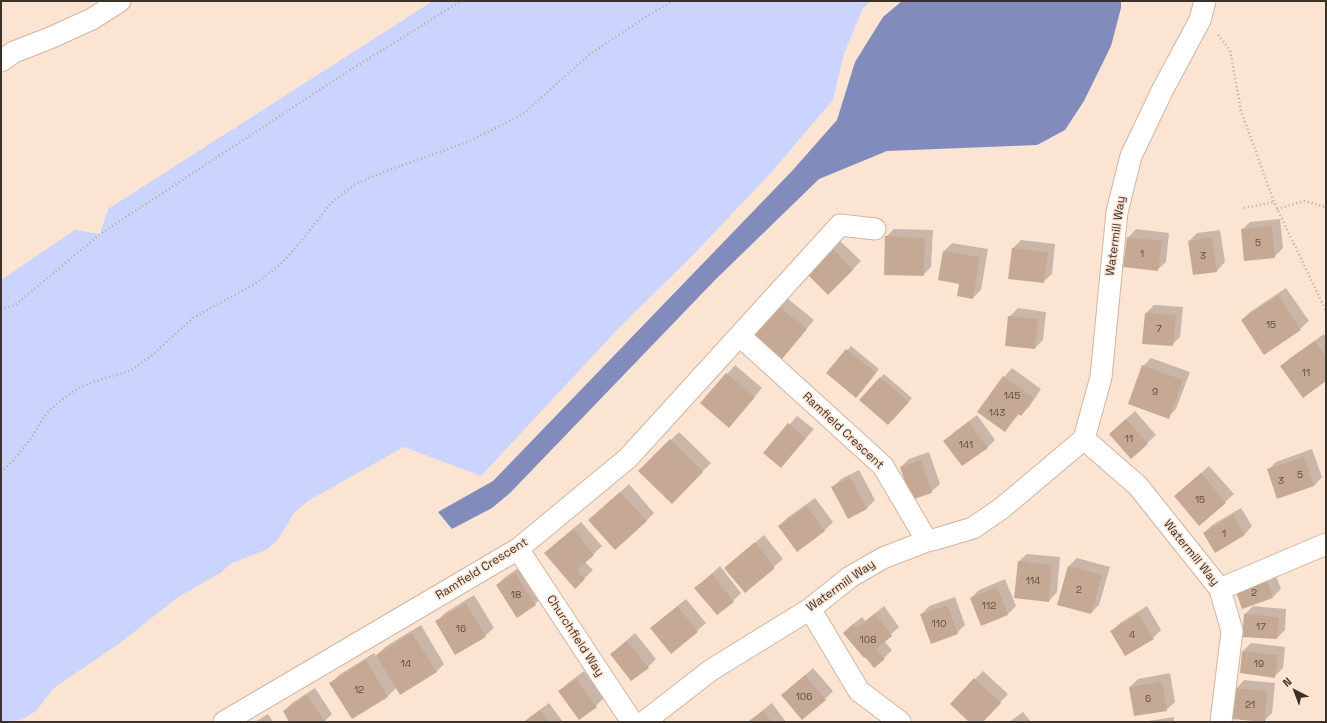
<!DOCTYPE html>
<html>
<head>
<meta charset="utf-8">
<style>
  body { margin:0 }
  #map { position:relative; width:1327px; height:723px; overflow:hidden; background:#fce4d3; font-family:"Space Grotesk",sans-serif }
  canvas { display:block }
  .frame { position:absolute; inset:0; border:2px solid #3c3129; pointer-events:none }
  .north { position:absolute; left:1275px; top:671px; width:40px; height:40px; -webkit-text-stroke:3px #fce4d3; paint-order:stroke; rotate:318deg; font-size:11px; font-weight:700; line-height:16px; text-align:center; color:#3c3129 }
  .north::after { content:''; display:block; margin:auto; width:14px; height:18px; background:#3c3129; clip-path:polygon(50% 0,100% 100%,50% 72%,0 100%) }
</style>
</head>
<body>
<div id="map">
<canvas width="1327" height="723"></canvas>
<div class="frame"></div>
<div class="north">N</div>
</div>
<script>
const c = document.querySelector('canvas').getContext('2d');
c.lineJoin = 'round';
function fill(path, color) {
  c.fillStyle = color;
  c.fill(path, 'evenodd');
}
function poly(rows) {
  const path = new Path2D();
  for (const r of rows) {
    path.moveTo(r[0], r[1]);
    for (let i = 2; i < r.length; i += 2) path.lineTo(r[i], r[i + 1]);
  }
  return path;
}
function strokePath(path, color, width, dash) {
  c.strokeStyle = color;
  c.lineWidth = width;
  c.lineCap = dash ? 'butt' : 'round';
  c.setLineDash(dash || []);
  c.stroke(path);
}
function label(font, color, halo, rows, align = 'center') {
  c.font = font + ' "Space Grotesk",sans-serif';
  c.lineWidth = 3;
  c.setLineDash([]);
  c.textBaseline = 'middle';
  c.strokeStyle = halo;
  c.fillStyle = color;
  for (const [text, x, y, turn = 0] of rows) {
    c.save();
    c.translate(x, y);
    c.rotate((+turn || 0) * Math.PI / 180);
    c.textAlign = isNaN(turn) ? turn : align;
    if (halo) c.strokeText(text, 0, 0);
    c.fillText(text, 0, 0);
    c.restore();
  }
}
fill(poly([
  [433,1,871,1,863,8,844,54,833,100,768,176,693,255,618,329,481,476,404,447,308,501,294,513,277,541,266,550,232,563,220,573,177,598,120,643,54,688,36,711,21,720,1,722,1,280,75,230,100,234,108,209]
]), '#cad4ff');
fill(poly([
  [902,1,1121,1,1121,8,1111,46,1084,101,1065,130,1037,145,887,151,819,179,715,280,510,493,492,508,452,529,438,512,493,481,792,171,837,120,855,62,883,17]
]), '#818cbd');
fill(poly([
  [1280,219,1283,248,1274,257,1242,230,1250,222],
  [894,229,933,230,931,267,923,275,886,237],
  [1136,229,1169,233,1166,262,1157,270,1128,238],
  [1220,230,1225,262,1217,271,1194,274,1189,241,1197,233],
  [1021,240,1055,244,1052,274,1043,282,1013,248],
  [840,241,861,261,828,294,807,273],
  [952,243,988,249,981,290,973,298,960,283,944,251],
  [1286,288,1309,321,1300,329,1264,353,1242,320,1250,312],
  [787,298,814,320,782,358,779,306],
  [1154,305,1183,307,1180,337,1172,345,1143,343,1146,313],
  [1018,308,1046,312,1043,340,1035,348,1009,317],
  [1324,334,1326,338,1326,380,1282,366,1290,358],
  [851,346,879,369,860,393,827,373],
  [1151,358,1190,372,1176,409,1168,417,1143,366],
  [735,365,762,388,737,418,702,403],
  [1012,368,1041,389,1029,407,1021,415,1019,414,1005,430,1004,377],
  [884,374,912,398,892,420,861,400],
  [1135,411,1156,435,1132,457,1118,426],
  [977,415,995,440,987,448,945,441,953,433],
  [797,416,814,429,781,467,765,453],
  [679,432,711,463,672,502,640,471],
  [1312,449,1322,477,1314,486,1268,470,1276,462],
  [929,452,940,484,931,492,901,467,909,459],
  [1209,466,1234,494,1199,525,1175,496],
  [859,470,875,500,867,508,848,517,833,487,841,479],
  [629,484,654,513,646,521,598,512],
  [815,498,833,522,824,531,779,526,787,518],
  [1241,508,1252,526,1244,535,1204,533,1212,525],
  [581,522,602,546,585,562,593,570,575,587,554,545],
  [764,535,783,559,745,591,726,568],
  [1027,554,1060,557,1057,592,1049,601,1018,562],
  [1077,558,1110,567,1099,605,1091,613,1058,604,1069,566],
  [523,565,544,596,535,604,497,585,505,577],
  [720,566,741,593,733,601,696,588],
  [1274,570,1281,589,1273,597,1244,581],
  [1005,579,1016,606,1008,614,982,625,971,598,979,590],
  [474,595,494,628,485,636,456,653,437,621,445,613],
  [955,597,965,625,957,633,921,615,929,606],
  [686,599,706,623,697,631,660,620],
  [884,606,899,627,884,641,892,650,884,658,852,625,862,617,865,621],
  [1147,606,1161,630,1153,638,1112,631,1120,623],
  [1253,606,1286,609,1285,630,1277,638,1245,614],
  [421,625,444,664,436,672,397,687,388,696,331,683,339,675,374,653,376,656,385,647],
  [635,633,656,659,648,667,611,654],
  [1251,643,1285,647,1283,668,1274,677,1243,651],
  [813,668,833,691,825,699,783,695],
  [584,671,604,698,596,706,560,691,568,683],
  [983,671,1008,694,982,722,970,722,951,704],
  [1170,673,1175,702,1166,710,1130,687,1138,679],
  [1244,680,1275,683,1272,713,1264,721,1236,689],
  [315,688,332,714,324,722,291,722,284,711,292,703],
  [549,703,563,722,523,722],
  [772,703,786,722,748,722,749,721],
  [1023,712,1031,722,1009,722],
  [268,714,273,722,255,722],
  [1174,717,1174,722,1142,722]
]), '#0003');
fill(poly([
  [1272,226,1275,258,1244,261,1241,229],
  [885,236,925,238,924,276,884,275],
  [1127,237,1162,241,1158,271,1123,267],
  [1212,237,1217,272,1193,275,1188,241],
  [832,248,853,270,828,295,806,273],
  [1012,248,1048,252,1044,283,1008,279],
  [943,251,980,257,973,299,957,296,959,284,938,280],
  [1278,295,1301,330,1264,355,1241,320],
  [778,306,807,329,782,359,753,336],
  [1145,313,1176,315,1173,346,1142,344],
  [1008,316,1038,319,1035,349,1005,346],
  [1315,341,1326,357,1326,381,1303,398,1280,366],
  [846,349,876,373,856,398,826,373],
  [1142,365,1183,380,1169,419,1128,404],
  [726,373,755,397,729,428,700,403],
  [1003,376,1034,398,1021,416,1018,414,1005,432,977,412],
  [880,377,909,402,888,425,859,400],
  [1126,419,1148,444,1131,459,1109,434],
  [969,422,988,448,962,466,943,441],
  [788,423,806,438,781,468,763,453],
  [670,439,703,472,672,504,638,471],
  [1304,457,1314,486,1277,499,1267,469],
  [921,460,932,493,911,500,900,467],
  [1201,473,1226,503,1199,526,1174,496],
  [850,477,867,509,848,519,831,487],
  [620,492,647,521,615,550,588,520],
  [806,506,825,531,797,552,778,526],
  [1233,515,1245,535,1215,553,1203,533],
  [573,529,594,555,577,570,585,579,575,589,544,553],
  [755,542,775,568,745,593,724,568],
  [1018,561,1052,565,1049,602,1014,598],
  [1068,566,1102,575,1091,614,1057,605],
  [515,573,536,605,517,618,496,585],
  [712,574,734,602,717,615,694,588],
  [1266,578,1273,598,1242,609,1235,589],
  [997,587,1008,615,981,626,970,598],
  [466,603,486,637,455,655,435,621],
  [947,605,958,634,931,644,920,614],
  [678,606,698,632,671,654,650,628],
  [875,614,892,636,876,649,885,659,874,668,865,657,864,658,843,633,853,624,857,628],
  [1138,614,1154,639,1125,656,1110,631],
  [1244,614,1279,617,1277,639,1242,637],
  [412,633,437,672,400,695,376,655],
  [627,641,649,668,631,681,610,654],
  [1242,651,1278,655,1275,678,1240,673],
  [366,660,388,697,352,719,329,683],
  [805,675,826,700,802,720,781,695],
  [974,678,1001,703,983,722,969,722,950,704],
  [576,679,597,707,579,720,558,691],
  [1162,681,1167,711,1134,716,1129,687],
  [1235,688,1267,691,1265,722,1232,719],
  [307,695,325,722,289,722,283,711],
  [540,710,549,722,525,722,527,720],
  [763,711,772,722,748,722]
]), '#c5a995');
const minor = poly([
  [1,61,14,52,50,38,92,19,120,1],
  [740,336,883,466,927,541],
  [1084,439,1138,486,1220,589,1232,631,1221,722],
  [518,549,632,722],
  [1220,589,1326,544],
  [810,609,859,691,900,722],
  [224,722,518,549,628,458,840,225,875,229],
  [644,722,711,670,810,609,850,577,883,558,927,541,936,539,973,528,1002,508,1084,439,1101,377,1117,212,1131,156,1163,89,1200,20,1205,1]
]);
strokePath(minor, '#d1b5a0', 23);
strokePath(poly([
  [1218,35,1230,50,1241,111,1274,202,1326,311],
  [1244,208,1274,202],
  [1277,209,1304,201,1326,207],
  [1,310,15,305,100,234,347,72,461,1],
  [1,472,12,462,32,437,44,417,50,410,64,398,78,388,105,378,130,371,151,356,193,318,258,282,284,261,307,234,330,204,355,184,389,170,470,141,523,114,590,54,647,16,673,1]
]), '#bba799', 2.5, [1, 3]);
strokePath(minor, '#fff', 21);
label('10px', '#5e4f44', null, [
  ["5",1258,243],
  ["1",1142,254],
  ["3",1203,256],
  ["15",1271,325],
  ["7",1159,329],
  ["11",1306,373],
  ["9",1155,392],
  ["145",1012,396],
  ["143",997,413],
  ["11",1129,439],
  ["141",966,445],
  ["5",1300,475],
  ["3",1281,481],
  ["15",1200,500],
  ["1",1224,534],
  ["114",1033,581],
  ["2",1079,590],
  ["2",1254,593],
  ["18",516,595],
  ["112",989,606],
  ["110",939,624],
  ["17",1261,627],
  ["16",461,629],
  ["4",1132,635],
  ["108",868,640],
  ["14",406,664],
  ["19",1259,664],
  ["12",359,690],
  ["106",804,697],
  ["6",1148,699],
  ["21",1250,705]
]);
label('12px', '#3c3129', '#fce4d3', [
  ["Watermill Way",1116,236,-82],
  ["Ramfield Crescent",843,431,43],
  ["Watermill Way",1191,553,51],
  ["Ramfield Crescent",482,569,-32],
  ["Watermill Way",841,586,-35],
  ["Churchfield Way",575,636,57]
]);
</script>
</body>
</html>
